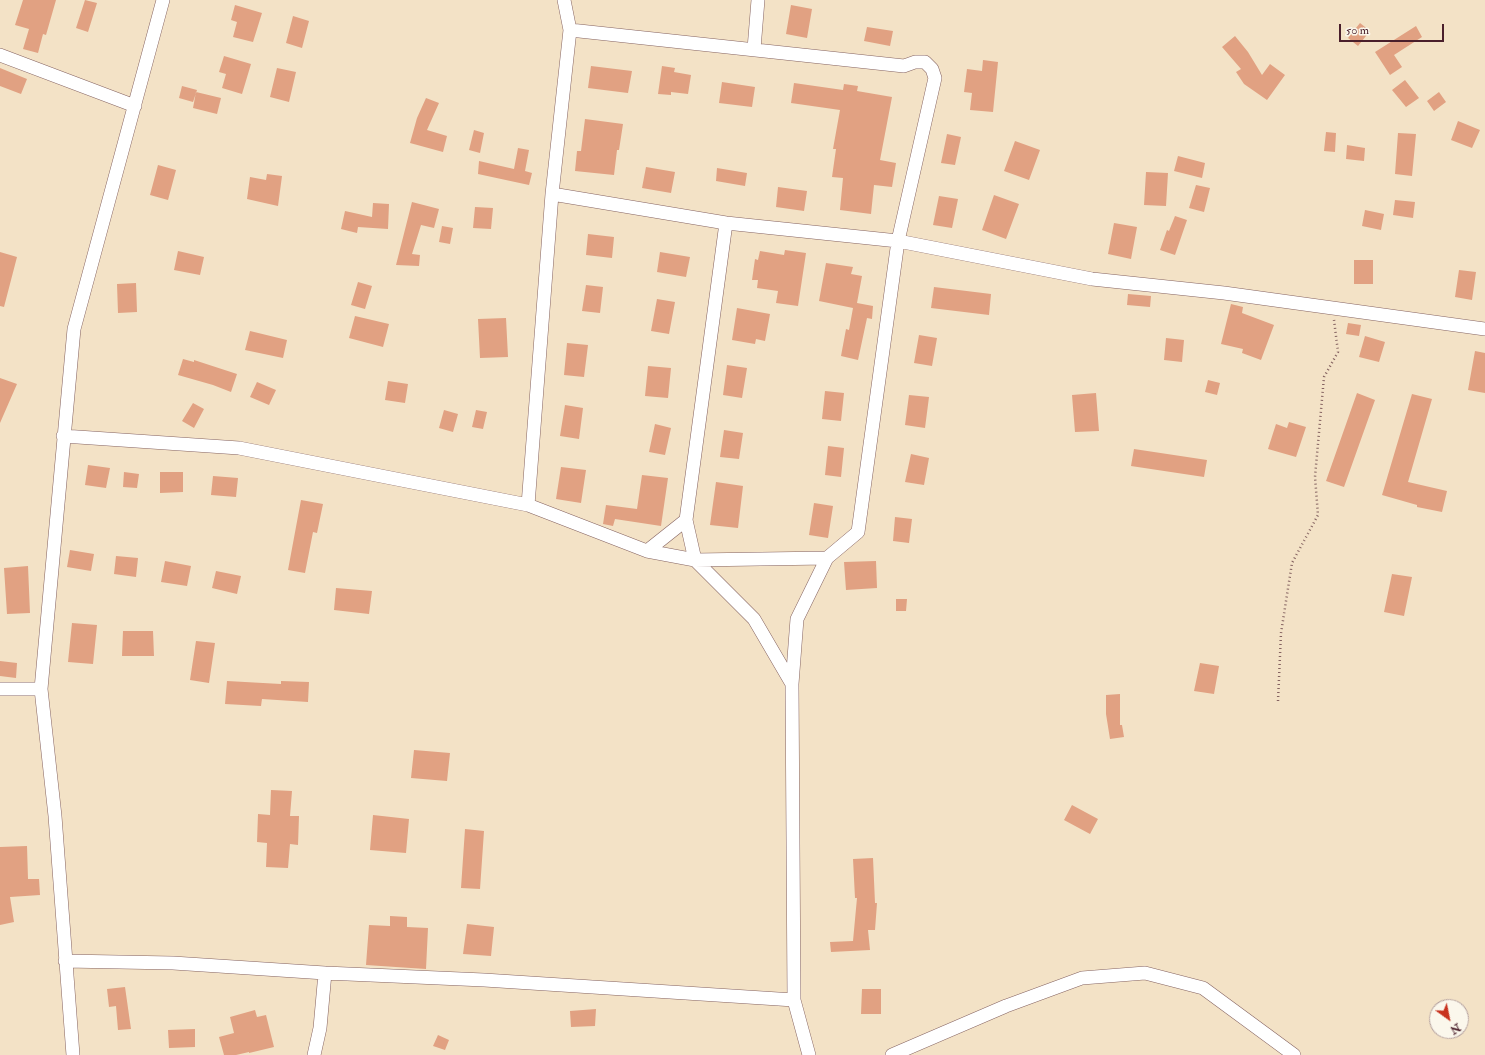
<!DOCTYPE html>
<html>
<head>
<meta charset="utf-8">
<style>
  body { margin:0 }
  #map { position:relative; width:1485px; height:1055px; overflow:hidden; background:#f3e2c6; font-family:"IM FELL Double Pica",serif }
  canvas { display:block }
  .north { position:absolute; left:1429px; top:999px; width:40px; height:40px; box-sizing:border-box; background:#fbf7ec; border:1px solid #b4a19f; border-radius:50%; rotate:147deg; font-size:11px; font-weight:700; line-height:16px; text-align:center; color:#4a1f2b }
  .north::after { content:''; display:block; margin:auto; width:14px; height:18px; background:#c8321e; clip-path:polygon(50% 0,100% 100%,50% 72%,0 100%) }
  .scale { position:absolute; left:1339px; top:24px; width:105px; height:18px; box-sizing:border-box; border:2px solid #4a1f2b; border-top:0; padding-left:5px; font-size:12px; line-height:14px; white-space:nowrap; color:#4a1f2b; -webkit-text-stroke:3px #fbf7ec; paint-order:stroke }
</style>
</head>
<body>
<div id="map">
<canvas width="1485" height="1055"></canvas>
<div class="north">N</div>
<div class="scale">50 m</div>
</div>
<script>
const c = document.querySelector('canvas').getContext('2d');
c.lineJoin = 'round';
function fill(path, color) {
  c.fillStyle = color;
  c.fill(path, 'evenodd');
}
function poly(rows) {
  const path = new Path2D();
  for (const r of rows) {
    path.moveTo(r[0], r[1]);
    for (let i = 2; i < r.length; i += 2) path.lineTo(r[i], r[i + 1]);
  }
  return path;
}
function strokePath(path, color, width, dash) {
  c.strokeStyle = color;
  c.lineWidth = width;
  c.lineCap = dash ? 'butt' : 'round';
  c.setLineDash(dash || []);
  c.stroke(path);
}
fill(poly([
  [23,0,56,0,46,35,43,34,38,53,23,49,29,29,15,25],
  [85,0,97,3,88,32,76,28],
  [235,5,262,13,253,42,233,37,237,22,231,20],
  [791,5,812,9,807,38,786,34],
  [293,16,309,21,302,48,286,43],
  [1360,23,1370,31,1358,46,1348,38],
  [1416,26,1422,37,1394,55,1402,67,1390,75,1375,52],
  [867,27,893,31,890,46,864,41],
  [1235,36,1248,52,1262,75,1270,64,1285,75,1267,100,1244,84,1236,72,1241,69,1222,47],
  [224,56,251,64,242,94,222,88,226,74,219,72],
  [983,60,998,62,993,112,970,110,972,93,964,92,967,69,982,71],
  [591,66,632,71,628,93,588,88],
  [662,66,675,68,674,72,691,75,688,94,671,92,671,95,658,94],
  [0,68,27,79,21,94,0,86],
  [277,68,296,72,289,102,270,97],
  [1405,80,1419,98,1406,107,1392,90],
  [722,82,755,87,752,107,719,103],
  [794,83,843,90,844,84,858,86,857,91,892,97,880,160,896,163,892,187,874,185,871,214,840,210,843,178,832,177,836,149,833,149,840,110,791,103],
  [182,86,197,90,193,102,179,98],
  [196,92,221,98,217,114,193,108],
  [1439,92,1446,102,1434,111,1427,101],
  [426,98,439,103,427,130,447,136,443,152,410,143,417,118],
  [585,119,623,124,619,150,617,150,614,175,575,171,577,151,581,151],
  [1458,121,1480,130,1472,148,1451,140],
  [474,130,484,133,480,153,469,150],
  [1326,132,1336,133,1335,152,1324,151],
  [1398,133,1416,134,1412,176,1395,174],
  [947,134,961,137,955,165,941,163],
  [1015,141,1040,150,1029,180,1004,171],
  [1347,145,1365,148,1364,161,1346,159],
  [518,148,529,150,525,171,532,173,529,185,478,174,479,161,514,169],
  [1178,156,1205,163,1202,178,1174,171],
  [158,165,176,170,168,200,150,195],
  [646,167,675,172,671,193,642,188],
  [717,168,747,173,745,186,716,181],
  [1146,172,1168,173,1166,206,1144,205],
  [267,174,282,176,278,206,247,199,250,177,266,180],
  [1196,185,1210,188,1204,212,1189,208],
  [778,187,807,191,804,211,776,207],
  [994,195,1019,204,1006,239,982,230],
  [939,196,958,199,952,228,933,225],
  [1395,200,1415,202,1413,218,1393,215],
  [412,202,439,209,434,228,421,225,412,254,420,255,419,266,396,265],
  [373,203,389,204,388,229,358,227,357,233,341,229,345,211,372,217],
  [475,207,493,208,491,229,473,228],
  [1365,210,1384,214,1381,230,1362,226],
  [1175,216,1187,220,1175,255,1160,250,1167,230,1169,231],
  [1114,223,1137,227,1131,259,1108,254],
  [442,226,453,228,450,244,439,242],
  [588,234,614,237,612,258,586,255],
  [785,250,806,253,798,306,776,303,778,291,757,288,758,280,752,280,755,259,758,260,760,251,784,255],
  [178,251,204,257,200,275,174,270],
  [0,252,17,257,4,307,0,306],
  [660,252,690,257,686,277,657,272],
  [1354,260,1373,260,1373,284,1354,284],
  [826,263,853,267,851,274,862,276,857,303,873,306,872,319,867,318,858,360,841,356,846,329,849,330,853,308,819,301],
  [1459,270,1476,272,1472,300,1455,297],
  [358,282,372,286,365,309,351,305],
  [136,283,137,312,118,313,117,284],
  [586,285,603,287,600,313,582,311],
  [934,287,991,294,989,315,931,308],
  [1128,294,1151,296,1150,307,1127,305],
  [657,299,675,302,669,334,651,331],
  [1231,304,1243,307,1242,313,1274,325,1261,360,1242,353,1243,349,1221,344],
  [737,308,770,314,765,341,756,339,755,344,732,340],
  [355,316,389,324,383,347,349,338],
  [506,318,508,357,480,358,478,319],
  [1348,323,1361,325,1359,336,1346,334],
  [250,331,287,340,283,358,245,350],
  [919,335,937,338,932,366,914,363],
  [1365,336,1385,342,1379,362,1359,357],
  [1166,338,1184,340,1182,362,1164,360],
  [567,343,588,345,584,377,564,375],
  [1475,351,1485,353,1485,393,1468,390],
  [183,359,194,362,194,360,237,374,231,392,213,385,178,375],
  [727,365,747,368,742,398,723,395],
  [648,366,671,368,668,398,645,396],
  [0,378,17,384,0,423],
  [1208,380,1220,383,1217,395,1205,392],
  [388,381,408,384,405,403,385,400],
  [257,382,276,390,269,405,250,397],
  [825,391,844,393,841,421,822,419],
  [1096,393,1099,431,1075,432,1072,395],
  [1357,393,1375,400,1344,487,1326,481],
  [1412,394,1432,399,1408,482,1447,491,1442,512,1417,507,1417,505,1382,495],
  [909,395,929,397,925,428,905,425],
  [193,403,204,409,194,428,182,421],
  [565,405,583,408,579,439,560,436],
  [444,410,458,414,453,432,439,428],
  [476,410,487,412,483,429,472,427],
  [1289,422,1306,427,1296,457,1268,449,1276,424,1287,428],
  [655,424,671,428,665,455,649,452],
  [724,430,743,433,739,459,720,457],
  [828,446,844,448,841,477,825,475],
  [1134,449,1207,460,1204,477,1131,466],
  [911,454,929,458,924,485,905,482],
  [88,465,110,468,106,488,85,485],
  [561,467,586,470,581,503,556,499],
  [124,472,139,474,137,488,123,487],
  [160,472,183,472,183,492,160,493],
  [642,475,668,478,661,526,615,519,613,526,603,524,606,505,637,509],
  [213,476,238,478,236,497,211,495],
  [716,482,743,486,738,528,710,525],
  [301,500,323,504,317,533,313,532,305,573,288,570],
  [814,503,833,506,828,538,809,535],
  [895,517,912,519,909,543,893,541],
  [70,550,94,554,91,571,67,567],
  [116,556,138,558,136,577,114,574],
  [165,561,191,566,187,586,161,582],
  [876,561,877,588,846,590,844,562],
  [28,566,30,613,7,614,4,568],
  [216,571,241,576,237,594,212,588],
  [1392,574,1412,577,1404,616,1384,612],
  [336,588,372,591,369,614,334,610],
  [896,599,907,599,906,611,896,611],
  [72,623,97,625,93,664,68,662],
  [123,631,153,631,154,656,122,656],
  [196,641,215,643,209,683,190,680],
  [0,661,17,663,16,678,0,676],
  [1200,663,1219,666,1214,694,1194,691],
  [227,681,281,684,281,681,309,682,308,702,262,699,261,706,225,704],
  [1120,694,1120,725,1122,725,1124,737,1110,739,1106,714,1106,695],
  [414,750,450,753,447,781,411,778],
  [271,790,292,791,290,816,299,816,298,845,290,844,288,868,266,867,267,843,257,842,258,814,270,815],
  [1072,805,1098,819,1090,834,1064,820],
  [373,815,409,819,406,853,370,850],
  [465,829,484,831,480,889,461,888],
  [27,846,28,879,39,879,40,895,10,897,14,922,0,925,0,847],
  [873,858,875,903,877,903,875,930,868,930,870,950,831,952,830,942,853,941,857,898,855,898,853,859],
  [390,916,407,917,407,927,428,928,426,969,366,965,369,925,390,926],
  [467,924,494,927,491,956,463,954],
  [125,987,131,1029,118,1030,116,1006,109,1007,107,989],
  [862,989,881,989,881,1014,861,1014],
  [596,1009,595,1026,571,1027,570,1011],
  [255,1010,257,1017,266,1015,274,1047,249,1053,249,1052,236,1055,224,1055,219,1037,234,1033,230,1017],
  [195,1029,195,1047,169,1048,168,1030],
  [438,1035,449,1040,445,1050,433,1046]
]), '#e1a182');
const minor = poly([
  [570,30,904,66,915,62,925,62,932,69,935,78,898,241,858,532,827,558,797,619,792,684],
  [754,49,758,0],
  [0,55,135,106],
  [552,194,726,223,898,241,1092,279,1224,293,1485,329],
  [726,223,686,520,695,560,827,558],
  [63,436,239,448,528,505,647,551,695,560,754,619,792,684,794,1000,809,1055],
  [528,505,552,194,570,30,564,0],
  [647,551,686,520],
  [0,689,41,689],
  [65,961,173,963,325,973,484,980,794,1000],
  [73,1055,55,816,41,689,74,329,163,0],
  [314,1055,320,1028,325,973],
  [892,1055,1006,1006,1082,978,1145,973,1203,988,1294,1055]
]);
strokePath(minor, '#856361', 14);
strokePath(poly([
  [1278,701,1281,633,1292,563,1318,515,1315,477,1324,377,1338,352,1334,320]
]), '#856361', 2.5, [1, 3]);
strokePath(minor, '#fff', 13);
</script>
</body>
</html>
